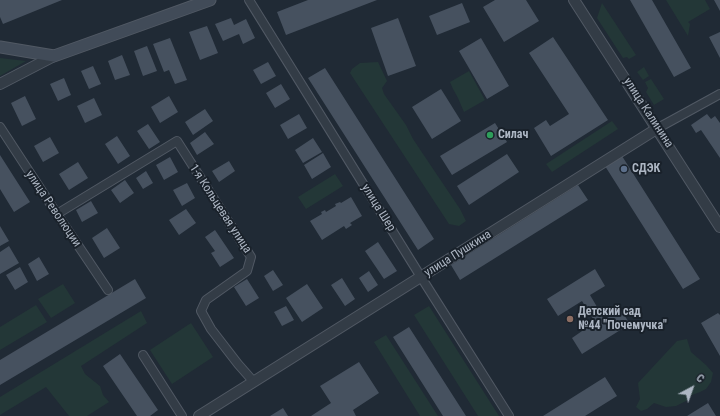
<!DOCTYPE html>
<html>
<head>
<meta charset="utf-8">
<style>
  body { margin:0 }
  #map { position:relative; width:720px; height:416px; overflow:hidden; background:#202a35; font-family:"Roboto Condensed",sans-serif }
  canvas { display:block }
  .north { position:absolute; left:672px; top:368px; width:40px; height:40px; -webkit-text-stroke:3px #19212a; paint-order:stroke; rotate:41deg; font-size:11px; font-weight:700; line-height:16px; text-align:center; color:#adb6c3 }
  .north::after { content:''; display:block; margin:auto; width:14px; height:18px; background:#adb6c3; clip-path:polygon(50% 0,100% 100%,50% 72%,0 100%) }
</style>
</head>
<body>
<div id="map">
<canvas width="720" height="416"></canvas>
<div class="north">С</div>
</div>
<script>
const c = document.querySelector('canvas').getContext('2d');
c.lineJoin = 'round';
function fill(path, color) {
  c.fillStyle = color;
  c.fill(path, 'evenodd');
}
function poly(rows) {
  const path = new Path2D();
  for (const r of rows) {
    path.moveTo(r[0], r[1]);
    for (let i = 2; i < r.length; i += 2) path.lineTo(r[i], r[i + 1]);
  }
  return path;
}
function strokePath(path, color, width, dash) {
  c.strokeStyle = color;
  c.lineWidth = width;
  c.lineCap = dash ? 'butt' : 'round';
  c.setLineDash(dash || []);
  c.stroke(path);
}
function label(font, color, halo, rows, align = 'center') {
  c.font = font + ' "Roboto Condensed",sans-serif';
  c.lineWidth = 4;
  c.setLineDash([]);
  c.textBaseline = 'middle';
  c.strokeStyle = halo;
  c.fillStyle = color;
  for (const [text, x, y, turn = 0] of rows) {
    c.save();
    c.translate(x, y);
    c.rotate((+turn || 0) * Math.PI / 180);
    c.textAlign = isNaN(turn) ? turn : align;
    if (halo) c.strokeText(text, 0, 0);
    c.fillText(text, 0, 0);
    c.restore();
  }
}
fill(poly([
  [666,0,705,0,710,9,688,22,690,24,688,36],
  [602,3,636,55,629,59,627,57,623,58,597,18],
  [0,58,26,61,0,76],
  [378,62,387,81,382,88,384,94,406,125,413,139,460,209,466,221,459,226,449,224,350,73,352,69,360,63],
  [644,67,649,76,643,80,637,72],
  [469,71,485,100,464,112,458,98,453,89,450,82],
  [651,79,664,99,654,105,646,92,648,88,645,82],
  [612,121,618,129,552,172,546,164],
  [335,174,343,186,306,209,298,197],
  [63,284,75,303,51,318,38,299],
  [36,305,47,322,0,350,0,327],
  [429,306,499,416,478,416,414,315],
  [141,311,147,323,81,366,85,374,100,386,103,395,109,402,87,416,69,416,46,387,0,415,0,397],
  [191,323,213,357,172,384,150,350],
  [386,335,438,416,420,416,374,342],
  [687,339,691,352,706,365,713,373,711,382,706,389,700,392,692,395,686,401,676,406,666,407,654,403,647,409,641,411,636,407,640,399,638,383,677,341]
]), '#233737');
fill(poly([
  [0,0,62,0,3,24,0,17],
  [308,0,377,0,286,35,277,12],
  [495,0,526,0,539,21,504,42,483,7],
  [630,0,652,0,691,68,674,77],
  [714,0,720,0,720,11],
  [462,3,470,22,437,35,429,16],
  [231,18,234,25,246,19,255,38,243,44,239,34,223,41,215,24],
  [398,18,416,66,388,76,371,28],
  [207,26,218,53,200,60,189,32],
  [720,32,720,58,709,37],
  [553,37,608,120,551,156,534,128,546,120,550,126,569,114,529,53],
  [170,38,187,80,175,84,169,70,164,72,153,44],
  [481,38,509,86,487,99,459,51],
  [147,46,157,71,143,76,134,51],
  [122,55,130,75,115,80,108,61],
  [268,62,276,76,261,84,253,70],
  [93,66,101,84,89,89,81,71],
  [325,68,434,239,418,250,308,78],
  [64,78,71,95,58,101,50,84],
  [281,84,290,99,275,108,266,93],
  [441,89,461,121,432,139,412,107],
  [25,96,36,119,22,126,11,103],
  [169,96,178,112,160,123,151,107],
  [94,98,102,115,85,123,77,106],
  [205,109,213,121,193,135,185,122],
  [299,114,307,128,288,139,280,125],
  [707,114,711,119,715,116,720,123,720,158,701,130,696,133,691,125],
  [495,123,507,142,452,175,440,156],
  [148,124,160,142,149,149,137,131],
  [205,132,214,144,197,155,190,143],
  [117,136,130,156,118,164,105,144],
  [50,137,59,153,43,162,34,146],
  [313,138,322,152,303,163,295,150],
  [323,153,331,167,312,179,304,165],
  [507,154,519,172,469,205,457,186],
  [0,155,30,202,14,212,0,189],
  [622,156,700,279,683,289,605,166],
  [170,157,178,172,164,180,156,165],
  [229,161,235,171,219,182,212,171],
  [78,162,88,178,69,190,59,174],
  [146,171,153,183,143,189,136,178],
  [125,180,134,193,120,203,111,190],
  [187,183,195,198,182,206,173,190],
  [578,185,588,200,460,280,451,265],
  [351,197,362,216,350,223,352,225,346,229,344,226,322,240,310,221,322,214,321,212,325,210,326,212,336,206,335,204,340,202,341,203],
  [91,201,98,213,82,222,76,210],
  [186,209,196,223,179,235,169,220],
  [0,226,9,241,0,246],
  [107,228,120,248,104,258,92,238],
  [215,230,234,258,220,267,211,253,215,251,205,237],
  [378,242,397,271,384,279,365,251],
  [9,246,19,263,0,274,0,252],
  [39,257,49,274,37,281,28,264],
  [20,267,28,282,15,290,6,275],
  [595,269,605,286,590,295,603,317,619,307,630,324,582,354,572,338,595,322,582,301,558,316,547,299],
  [273,270,283,285,273,291,264,276],
  [369,271,378,285,368,292,359,278],
  [342,278,355,299,345,306,331,285],
  [135,279,146,298,0,385,0,360],
  [247,279,259,298,246,306,234,287],
  [307,284,323,308,302,322,286,298],
  [286,306,294,320,282,326,274,312],
  [718,313,720,315,720,356,701,323],
  [409,327,466,416,443,416,393,337],
  [120,354,158,410,150,416,137,416,103,366],
  [359,362,379,393,353,410,356,416,311,416,331,403,320,386],
  [605,377,617,396,585,416,543,416],
  [708,403,716,416,687,416],
  [283,408,288,416,270,416]
]), '#46515f');
const minor = poly([
  [249,0,421,277,509,416],
  [0,127,57,214,108,290],
  [658,128,720,94],
  [57,214,177,141,251,257,247,271,206,300,201,311,211,329,238,364,253,381],
  [143,355,182,416]
]);
const tertiary = poly([
  [574,0,720,227],
  [0,84,54,56],
  [199,416,658,128]
]);
const secondary = poly([
  [0,47,54,56,210,0]
]);
strokePath(minor, '#515964', 10);
strokePath(tertiary, '#515964', 12);
strokePath(secondary, '#515964', 13);
strokePath(minor, '#333c46', 8);
strokePath(tertiary, '#333c46', 10);
strokePath(secondary, '#414b58', 11);
for (const [x, y, r, color] of [
  [490,135,4,"#2e9e5b"],
  [624,169,4,"#5c6f8a"],
  [570,319,4,"#8d6e63"]
]) {
  const dot = new Path2D();
  dot.arc(x, y, r, 0, 2 * Math.PI);
  c.fillStyle = color;
  c.fill(dot);
  strokePath(dot, '#19212a', 1.5);
}
label('12px', '#adb6c3', '#19212a', [
  ["улица Калинина",648,113,57],
  ["улица Шер",378,208,58],
  ["улица Революции",53,209,56],
  ["1-я Кольцевая улица",220,209,57],
  ["улица Пушкина",458,254,-32]
]);
label('bold 12px', '#adb6c3', '#19212a', [
  ["Силач",498,135],
  ["СДЭК",632,169],
  ["Детский сад",578,312],
  ["№44 \"Почемучка\"",578,326]
], 'left');
</script>
</body>
</html>
